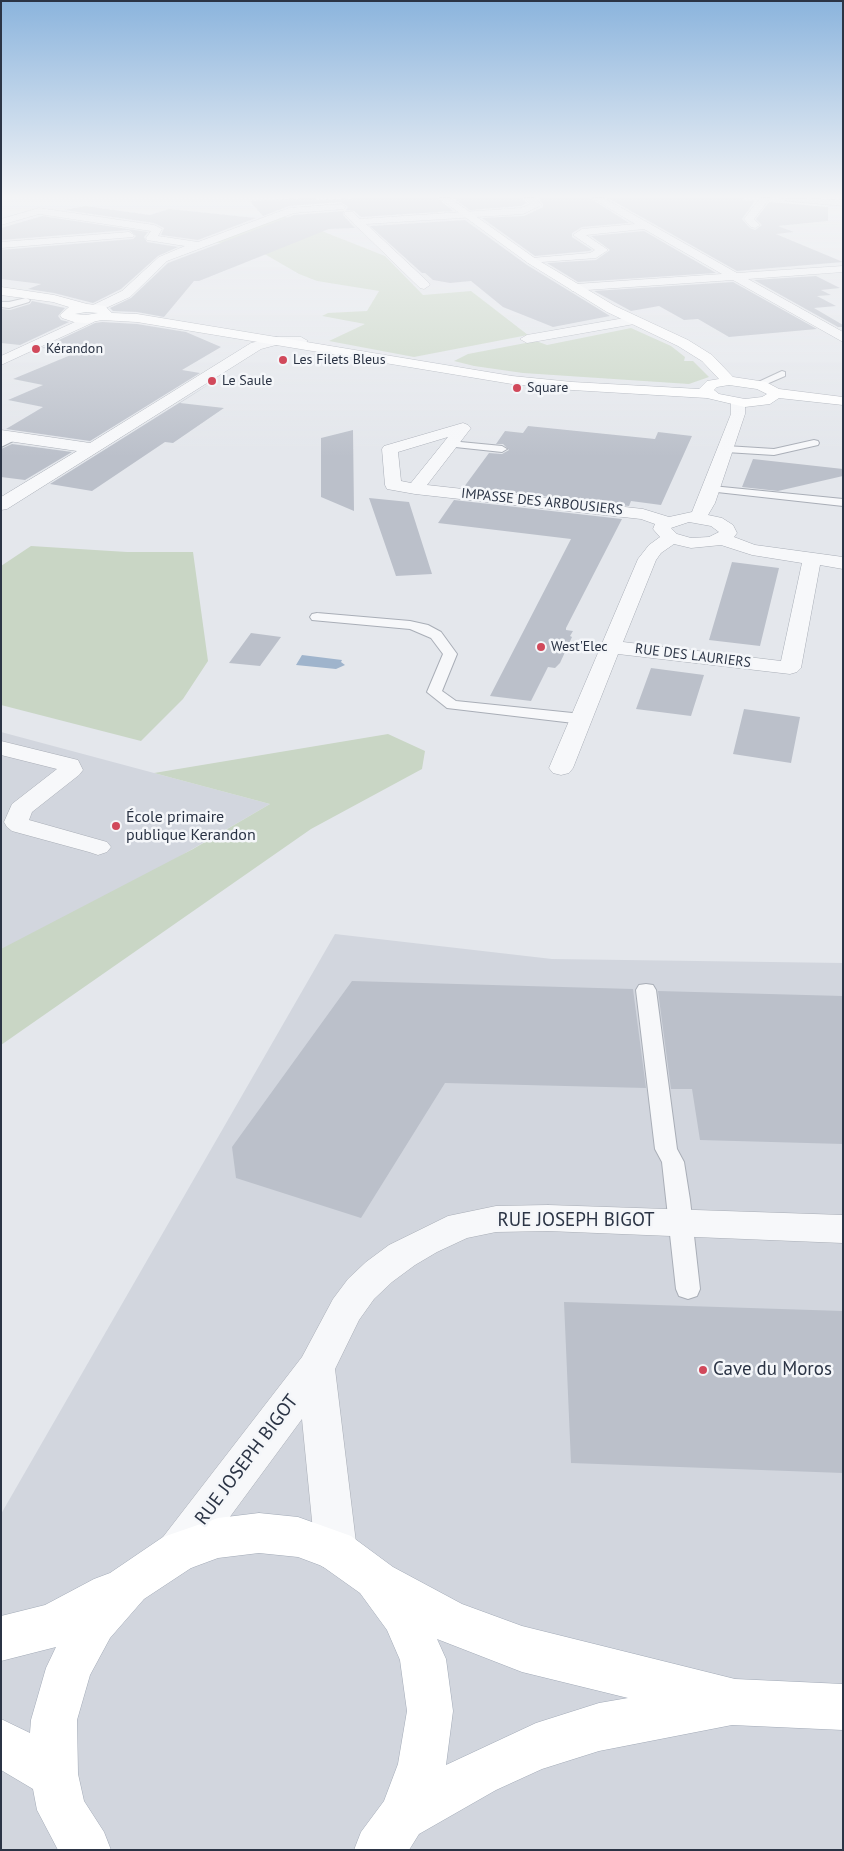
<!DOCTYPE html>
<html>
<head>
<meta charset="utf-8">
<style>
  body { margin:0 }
  #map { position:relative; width:844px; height:1851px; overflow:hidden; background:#e4e7ec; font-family:"PT Sans",sans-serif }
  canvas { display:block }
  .frame { position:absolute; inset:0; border:2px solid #2b3445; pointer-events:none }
</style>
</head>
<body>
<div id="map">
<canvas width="844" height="1851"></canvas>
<div class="frame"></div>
</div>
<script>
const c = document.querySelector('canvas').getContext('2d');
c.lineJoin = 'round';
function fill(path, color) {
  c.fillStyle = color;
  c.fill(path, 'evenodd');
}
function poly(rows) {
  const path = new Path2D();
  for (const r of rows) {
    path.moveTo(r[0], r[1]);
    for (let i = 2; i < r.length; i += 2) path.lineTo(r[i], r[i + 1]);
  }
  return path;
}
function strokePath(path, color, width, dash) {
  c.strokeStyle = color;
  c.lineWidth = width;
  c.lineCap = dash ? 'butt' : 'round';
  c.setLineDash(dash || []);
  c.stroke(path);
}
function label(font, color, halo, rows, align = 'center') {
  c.font = font + ' "PT Sans",sans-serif';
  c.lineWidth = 5;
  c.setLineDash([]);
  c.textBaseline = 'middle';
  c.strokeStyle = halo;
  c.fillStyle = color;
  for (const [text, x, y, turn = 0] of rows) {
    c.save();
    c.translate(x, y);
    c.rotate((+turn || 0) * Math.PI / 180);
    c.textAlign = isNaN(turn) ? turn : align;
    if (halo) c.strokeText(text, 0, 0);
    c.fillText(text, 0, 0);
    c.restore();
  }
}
fill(poly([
  [1,732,154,773,270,804,1,960],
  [335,934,552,959,843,963,843,1850,1,1850,1,1514]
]), '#d2d6de');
fill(poly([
  [284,216,385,256,423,295,471,291,528,335,414,357,329,341,365,324,322,316,328,313,367,311,379,291,317,281,299,274,256,249,213,242],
  [631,328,671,346,685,357,684,361,693,361,709,377,689,384,523,373,474,366,454,361,468,354,536,341,547,345],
  [31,546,127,552,193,552,208,661,183,699,141,741,1,705,1,566],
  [388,734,425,751,422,769,311,829,1,1045,1,949,193,849,270,804,154,773]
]), '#c9d6c5');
fill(poly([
  [302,655,342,660,341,662,345,665,336,669,296,665]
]), '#9fb4cc');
fill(poly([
  [302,198,314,198,316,200,356,198,437,198,453,211,361,217,354,211,346,210,348,207,341,202,289,206,263,216,250,201],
  [453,198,522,198,527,203,521,206,470,210],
  [538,198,590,198,629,223,582,227,572,233,572,237,592,250,589,251,535,256,482,218,524,216,543,207,543,204],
  [608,198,743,198,741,200,755,201,742,219,750,228,755,230,762,225,756,219,769,202,828,207,828,221,778,226,794,232,776,234,843,262,737,271],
  [85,206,150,215,169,209,256,218,198,240,161,235,164,228,154,223,64,210],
  [344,211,343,215,355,228,329,229,199,281,194,281,164,317,137,312,113,311,110,308,131,298,168,263,294,215],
  [42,216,148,232,144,237,147,242,178,247,158,256,121,289,93,303,54,293,28,289,41,284,1,279,1,250,133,239,136,236,129,230,1,240,1,228],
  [465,220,527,265,610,316,553,327,503,307,471,281,450,283,433,280,425,273,422,273,370,226],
  [644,231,716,273,578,282,547,263,596,260,610,250,591,236],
  [816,276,840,288,821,290,831,295,817,296,836,306,814,308,843,325,843,327,838,327,754,280],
  [733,282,817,329,729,337,698,319,684,320,659,306,631,311,594,291],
  [32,301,65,308,58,316,61,320,69,322,20,345,1,343,1,309,10,310,30,304],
  [102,322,137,324,186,332,221,347,182,370,200,373,90,441,6,429,43,407,8,400,43,385,13,379,78,352,42,348,95,323],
  [222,376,180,403,224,408,173,443,165,442,92,491,50,484],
  [528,426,655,439,658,432,692,436,661,505,631,501,629,506,464,487,489,453,502,454,509,450,503,444,496,444,505,431,523,433],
  [353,430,354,511,321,497,321,438],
  [12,444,72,452,25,480,1,477,1,449],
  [753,459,843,469,843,476,778,491,742,487],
  [369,498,409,502,432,574,396,576],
  [454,500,622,519,566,628,566,630,573,631,570,636,572,637,560,663,555,668,548,667,531,701,490,696,571,539,438,523],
  [732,562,779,568,760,646,709,640],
  [251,633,281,637,260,666,229,663],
  [651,668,704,675,691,716,636,709],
  [744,709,800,717,791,763,733,754],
  [352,981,633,989,646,1088,445,1083,361,1218,236,1178,232,1147],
  [658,991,843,996,843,1144,700,1140,692,1089,671,1089],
  [564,1302,843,1311,843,1473,571,1463]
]), '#bbc0ca');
const lane = poly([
  [26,298,30,300,29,302,9,308,1,307,1,302,9,302,26,298],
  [782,371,785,372,785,376,762,386,756,386,754,384,782,371],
  [13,434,17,435,18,437,17,439,1,447,1,439,13,434],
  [814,440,818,441,819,443,818,445,774,455,726,452,721,449,726,446,774,449,814,440],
  [450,441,502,446,507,449,502,452,446,446,445,444,450,441],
  [712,486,843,499,843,506,708,491,706,489,708,487,712,486],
  [317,613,410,621,428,625,441,632,457,654,442,691,456,701,582,714,587,716,590,719,587,722,582,724,447,708,427,692,443,654,431,638,410,629,312,620,310,617,312,614,317,613],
  [646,984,653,985,656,990,677,1149,684,1162,690,1200,700,1289,697,1296,688,1299,679,1296,676,1289,662,1162,655,1149,636,990,639,985,646,984]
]);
const street = poly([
  [524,198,535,198,542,205,523,214,366,224,428,282,430,285,424,289,420,288,344,214,345,212,353,212,360,219,521,208,530,204,524,198],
  [592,198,604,198,737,273,843,266,843,272,748,279,843,332,843,342,733,280,572,291,570,288,572,285,576,284,722,274,644,229,586,235,608,250,596,258,528,263,526,261,528,259,532,258,590,253,595,250,573,235,582,229,635,224,592,198],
  [760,198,770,198,754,219,760,225,755,228,751,227,744,219,760,198],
  [782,198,843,200,843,206,787,201,782,198],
  [341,204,346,207,344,209,294,213,167,261,130,297,97,312,91,308,93,305,122,291,159,257,185,246,147,240,146,238,151,231,39,214,1,225,1,219,39,208,154,225,162,229,158,236,198,242,289,208,341,204],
  [129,232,134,235,133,237,1,248,1,242,129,232],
  [90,315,94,316,96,319,94,322,1,365,1,356,90,315],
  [636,316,642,320,640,323,527,343,520,339,527,335,636,316],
  [276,337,301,337,308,341,301,345,276,345,261,349,7,509,1,510,1,497,77,451,1,440,1,430,90,443,251,343,276,337],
  [738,399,743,400,745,403,745,414,715,503,708,515,722,518,733,525,737,533,734,537,755,545,843,557,843,569,820,565,801,668,797,672,790,674,618,654,573,768,569,773,561,775,553,773,549,768,638,559,649,545,660,537,653,529,655,524,641,519,415,494,387,489,385,485,382,449,384,446,463,423,468,425,471,428,427,485,643,509,669,517,692,512,731,414,731,403,733,400,738,399],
  [448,437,411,483,401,481,398,452,448,437],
  [689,522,711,526,719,532,709,537,691,538,677,534,671,528,689,522],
  [674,544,691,548,721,545,752,555,802,563,781,661,623,642,656,560,661,553,674,544],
  [1,741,78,760,83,770,79,775,32,812,29,820,107,842,111,847,107,852,98,855,89,852,12,831,7,827,4,822,12,804,57,769,1,755,1,741],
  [548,1205,843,1215,843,1243,548,1231,496,1232,467,1238,437,1252,415,1265,392,1282,374,1299,359,1320,335,1369,357,1551,351,1566,336,1572,321,1566,315,1551,302,1419,193,1567,178,1573,163,1567,157,1552,163,1537,302,1357,333,1299,348,1279,366,1262,389,1245,448,1216,496,1206,548,1205]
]);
const secondary = poly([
  [439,198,450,198,536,259,615,306,688,340,712,355,733,377,766,382,779,389,843,397,843,405,779,398,770,404,745,407,707,398,572,390,512,384,137,322,102,320,86,323,74,322,62,318,60,315,69,307,53,302,1,295,1,287,54,295,87,304,105,306,112,313,137,314,512,376,572,382,699,389,707,381,719,379,702,361,678,346,607,312,528,263,439,198],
  [86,312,98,313,86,315,75,314,86,312],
  [729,385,757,389,767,394,762,397,745,399,719,394,714,390,717,387,729,385]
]);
const primary = poly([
  [259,1513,298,1517,351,1536,393,1567,462,1604,522,1626,735,1679,843,1684,843,1730,732,1725,599,1751,542,1769,496,1790,419,1834,409,1850,354,1850,361,1832,384,1801,398,1764,407,1711,400,1660,387,1630,360,1593,322,1566,298,1557,259,1553,218,1558,191,1568,144,1599,110,1638,90,1675,77,1720,78,1774,84,1801,104,1832,111,1850,58,1850,37,1810,33,1789,1,1770,1,1719,30,1733,31,1720,46,1668,56,1647,1,1661,1,1616,45,1605,94,1579,110,1573,163,1537,218,1518,259,1513],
  [437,1639,522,1672,628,1698,599,1703,536,1723,446,1765,453,1711,446,1659,437,1639]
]);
strokePath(lane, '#a9aeb7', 2);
strokePath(street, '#a9aeb7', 1);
strokePath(secondary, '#a9aeb7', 1);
strokePath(primary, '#a3abb8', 1);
fill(lane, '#f7f8fa');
fill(street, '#f7f8fa');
fill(secondary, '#fff');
fill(primary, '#fff');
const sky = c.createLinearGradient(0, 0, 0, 457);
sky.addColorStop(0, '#8bb4dd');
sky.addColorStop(0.43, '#f3f4f6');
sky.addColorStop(1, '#f3f4f600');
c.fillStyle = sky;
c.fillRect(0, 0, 844, 457);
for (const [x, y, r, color] of [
  [36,349,5,"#d1495b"],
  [283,360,5,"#d1495b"],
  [212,381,5,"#d1495b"],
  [517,388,5,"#d1495b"],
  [541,647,5,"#d1495b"],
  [116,826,5,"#d1495b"],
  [703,1370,5,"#d1495b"]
]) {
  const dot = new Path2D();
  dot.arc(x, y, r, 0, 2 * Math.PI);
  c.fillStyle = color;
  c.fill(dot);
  strokePath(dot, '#f4f6f9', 2);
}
label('14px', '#2b3445', '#f4f6f9', [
  ["Kérandon",46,349],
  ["Les Filets Bleus",293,360],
  ["Le Saule",222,381],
  ["Square",527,388],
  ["West'Elec",551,647]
], 'left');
label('14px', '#2b3445', '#f4f6f9', [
  ["IMPASSE DES ARBOUSIERS",542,502,6],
  ["RUE DES LAURIERS",693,656,7]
]);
label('16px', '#2b3445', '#f4f6f9', [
  ["École primaire",126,817],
  ["publique Kerandon",126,835]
], 'left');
label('19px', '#2b3445', '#f4f6f9', [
  ["RUE JOSEPH BIGOT",576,1221],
  ["RUE JOSEPH BIGOT",247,1460,-53]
]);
label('19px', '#2b3445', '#f4f6f9', [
  ["Cave du Moros",713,1370]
], 'left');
</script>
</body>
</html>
